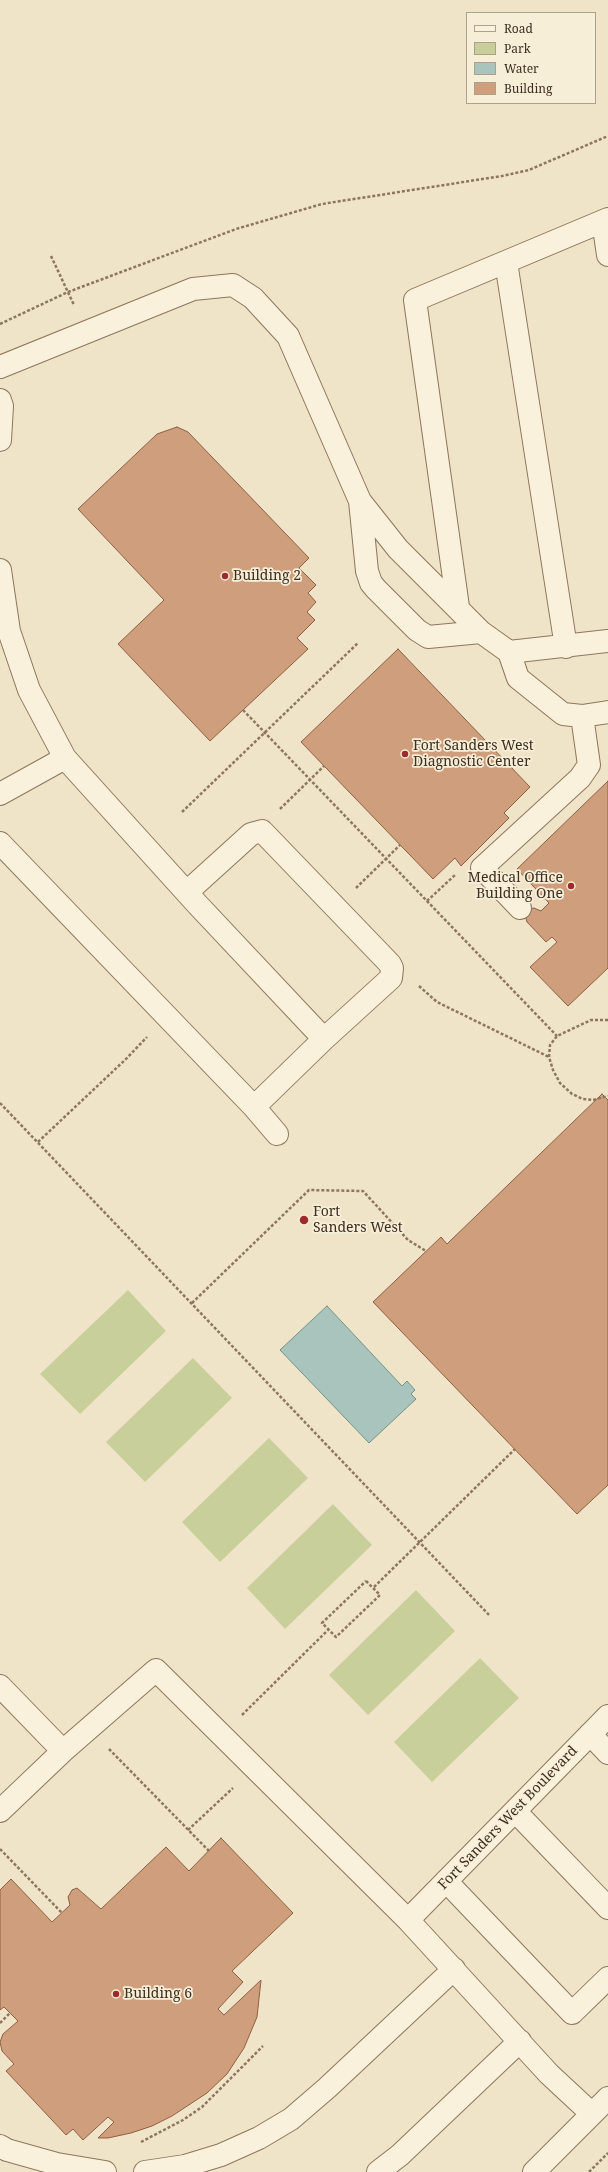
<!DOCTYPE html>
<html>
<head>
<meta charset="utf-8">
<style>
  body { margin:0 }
  #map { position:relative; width:608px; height:2172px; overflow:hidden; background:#f0e4c8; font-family:"Noto Serif",serif }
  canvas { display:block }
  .legend { position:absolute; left:466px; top:12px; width:130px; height:92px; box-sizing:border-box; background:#f7eed8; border:1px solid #ada18e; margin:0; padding:5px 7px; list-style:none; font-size:12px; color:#3d2e20 }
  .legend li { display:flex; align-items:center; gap:8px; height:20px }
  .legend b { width:20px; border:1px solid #ada18e }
</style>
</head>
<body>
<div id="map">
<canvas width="608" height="2172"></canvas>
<ul class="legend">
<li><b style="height:5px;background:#faf1dc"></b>Road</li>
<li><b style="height:11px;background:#c9cf9b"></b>Park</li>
<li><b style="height:11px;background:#a9c4bc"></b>Water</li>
<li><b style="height:11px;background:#cf9f7d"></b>Building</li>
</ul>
</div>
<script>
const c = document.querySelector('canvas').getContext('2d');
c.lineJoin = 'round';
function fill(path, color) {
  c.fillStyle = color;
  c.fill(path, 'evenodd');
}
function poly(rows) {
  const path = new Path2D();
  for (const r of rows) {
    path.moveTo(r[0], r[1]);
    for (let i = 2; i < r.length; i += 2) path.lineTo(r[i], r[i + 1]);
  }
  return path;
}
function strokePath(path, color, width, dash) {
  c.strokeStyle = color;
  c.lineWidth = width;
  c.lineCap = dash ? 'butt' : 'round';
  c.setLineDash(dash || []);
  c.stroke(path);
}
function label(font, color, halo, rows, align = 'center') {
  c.font = font + ' "Noto Serif",serif';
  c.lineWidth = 3.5;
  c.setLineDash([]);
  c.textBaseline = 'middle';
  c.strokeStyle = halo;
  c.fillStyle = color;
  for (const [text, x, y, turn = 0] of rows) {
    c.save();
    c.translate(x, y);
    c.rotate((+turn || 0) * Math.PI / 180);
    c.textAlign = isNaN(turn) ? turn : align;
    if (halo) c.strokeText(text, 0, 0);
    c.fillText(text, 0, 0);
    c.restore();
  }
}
fill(poly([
  [128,1290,166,1331,80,1414,40,1374],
  [193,1358,232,1398,145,1482,106,1442],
  [269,1438,308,1478,220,1562,182,1522],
  [333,1504,372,1545,285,1629,247,1588],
  [416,1590,455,1631,368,1715,329,1675],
  [480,1658,519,1698,432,1782,394,1742]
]), '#c9cf9b');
const water = poly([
  [327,1306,402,1386,407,1381,415,1390,411,1394,416,1399,369,1443,280,1350,327,1306]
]);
fill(water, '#a9c4bc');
strokePath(water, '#6f938a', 1);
const building = poly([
  [177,427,188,432,309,558,299,568,316,585,308,593,316,602,307,612,315,620,297,638,308,649,210,741,118,644,164,600,78,509,157,434,177,427],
  [398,649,530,787,504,813,509,818,461,866,455,858,433,879,301,742,398,649],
  [608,781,608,968,568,1006,530,967,557,942,552,937,546,942,527,922,525,915,529,909,534,908,541,911,549,903,517,869,608,781],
  [602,1094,608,1100,608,1485,577,1514,373,1302,441,1237,447,1244,602,1094],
  [221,1838,293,1913,232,1971,243,1982,218,2009,224,2015,261,1980,257,2017,244,2048,227,2074,207,2093,172,2116,152,2126,131,2133,108,2138,98,2138,114,2122,108,2117,83,2140,73,2129,66,2135,6,2071,14,2064,2,2051,0,2042,3,2034,18,2021,4,2007,0,2010,0,1890,11,1879,52,1922,70,1905,68,1897,72,1890,77,1888,101,1909,166,1847,189,1871,221,1838]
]);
fill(building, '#cf9f7d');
strokePath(building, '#8d5f41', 1);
const minor = poly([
  [603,221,608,255],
  [506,262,566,647],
  [0,367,193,289,233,285,253,298,288,336,360,501,398,549,481,632,509,652,608,641],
  [0,400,2,406,0,440],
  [360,501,367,571,371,583,376,589,417,630,428,637,481,632],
  [0,570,9,631,29,690,65,758,197,904,324,1039],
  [458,607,415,300,608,219],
  [509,652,518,678,563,714,582,716,608,712],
  [0,794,65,758],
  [0,843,254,1107,277,1134],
  [187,892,251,834,262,831,390,964,392,968,391,978,324,1039,254,1107],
  [520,908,482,868,580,778,589,765,582,716],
  [0,1686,63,1751],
  [590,1734,608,1753],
  [0,1811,63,1751,156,1670,408,1920,549,2074,592,2114],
  [515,1811,608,1908],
  [446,1881,572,2013,608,1978],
  [408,1920,608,1716],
  [0,2146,7,2150,57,2164,105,2172],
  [145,2172,185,2166,221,2155,259,2138,291,2119,327,2088,454,1969],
  [378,2172,400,2155,520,2041],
  [534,2172,608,2098]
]);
strokePath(minor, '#8d765c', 24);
strokePath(poly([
  [51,256,74,305],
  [0,324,68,292,236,229,322,204,502,176,529,170,608,136],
  [243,710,557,1036],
  [280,809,324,766],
  [182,812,358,643],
  [356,888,400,845],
  [427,901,455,875],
  [419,986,437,1002,549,1057],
  [608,1020,591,1020,557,1036,550,1045,549,1057,553,1070,560,1083,572,1094,583,1099,593,1100,608,1096],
  [0,1103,490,1616],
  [38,1142,126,1059,147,1037],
  [192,1303,309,1190,363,1191,408,1240,426,1251],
  [366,1581,380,1595,336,1637,322,1623,366,1581],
  [374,1587,515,1449],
  [242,1715,328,1630],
  [109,1749,209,1851],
  [188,1830,233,1788],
  [0,1849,62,1913],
  [0,2023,10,2013],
  [141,2142,183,2120,202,2107,263,2046],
  [589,2172,608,2153]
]), '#8d765c', 2.5, [3, 2]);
strokePath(minor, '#faf1dc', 22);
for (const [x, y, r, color] of [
  [225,576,4,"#9e2a2b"],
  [405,754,4,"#9e2a2b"],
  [571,886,4,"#9e2a2b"],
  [304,1220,5,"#9e2a2b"],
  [116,1994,4,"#9e2a2b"]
]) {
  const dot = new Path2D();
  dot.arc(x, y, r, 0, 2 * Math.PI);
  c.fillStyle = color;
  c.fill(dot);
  strokePath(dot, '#f7eed8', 1.5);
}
label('14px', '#3d2e20', '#f7eed8', [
  ["Building 2",233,576],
  ["Fort Sanders West",413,746],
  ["Diagnostic Center",413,762],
  ["Medical Office",563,878,"right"],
  ["Building One",563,894,"right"],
  ["Fort",313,1212],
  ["Sanders West",313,1228],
  ["Building 6",124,1994]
], 'left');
label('14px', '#3d2e20', '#f7eed8', [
  ["Fort Sanders West Boulevard",508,1818,-46]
]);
</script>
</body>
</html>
